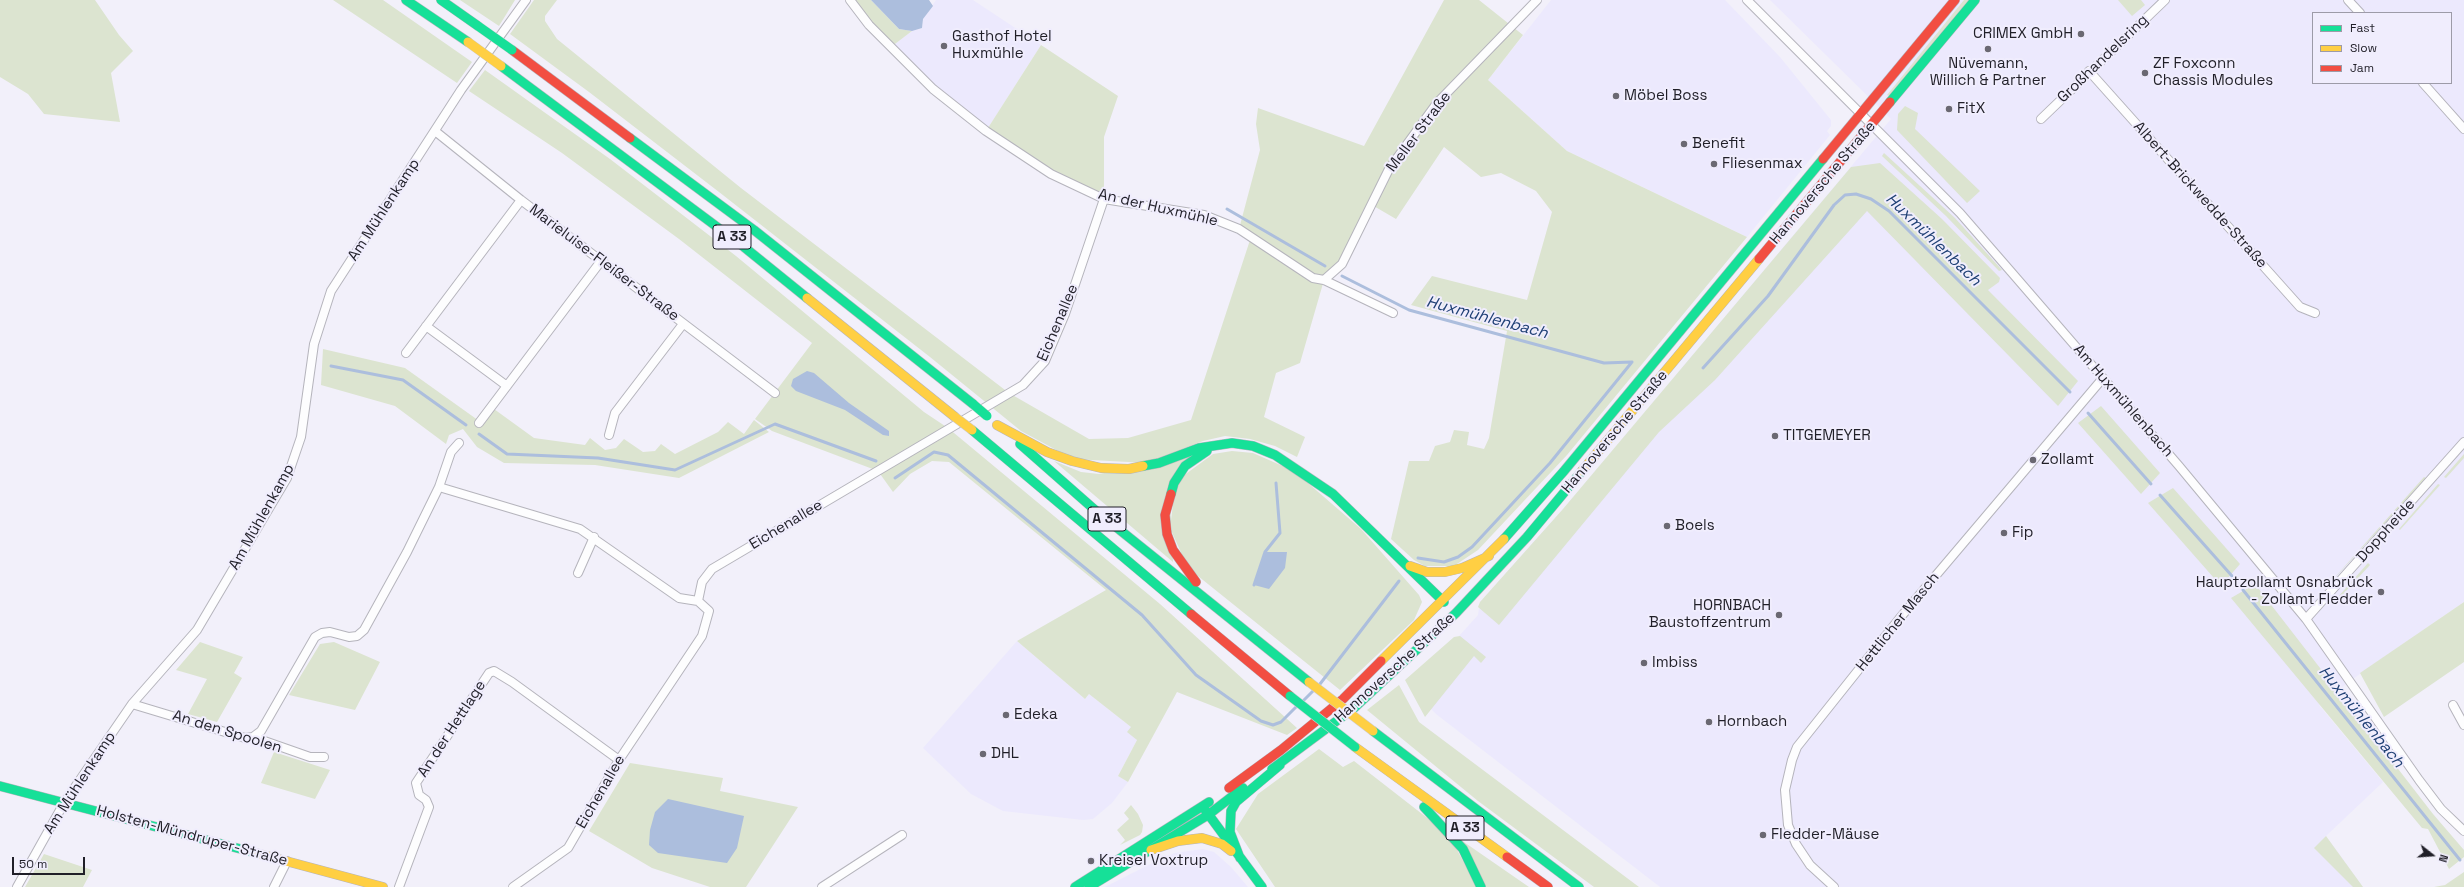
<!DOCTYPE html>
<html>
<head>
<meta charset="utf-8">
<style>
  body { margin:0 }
  #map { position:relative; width:2464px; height:887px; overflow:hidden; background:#f2f0fa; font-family:"Space Grotesk",sans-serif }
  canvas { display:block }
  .legend { position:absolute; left:2312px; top:12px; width:140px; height:72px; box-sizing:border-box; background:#f0edfd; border:1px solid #9d9ba8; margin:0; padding:5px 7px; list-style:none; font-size:12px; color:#201f28 }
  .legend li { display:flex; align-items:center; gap:8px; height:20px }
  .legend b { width:20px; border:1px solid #9d9ba8 }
  .north { position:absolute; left:2412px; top:835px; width:40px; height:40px; -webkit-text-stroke:3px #f0edfd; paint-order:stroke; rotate:107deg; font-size:11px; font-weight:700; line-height:16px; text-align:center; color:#201f28 }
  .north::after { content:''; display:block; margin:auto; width:14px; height:18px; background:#201f28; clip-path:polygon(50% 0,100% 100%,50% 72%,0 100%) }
  .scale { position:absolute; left:12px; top:857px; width:73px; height:18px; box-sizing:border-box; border:2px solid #201f28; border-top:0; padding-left:5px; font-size:12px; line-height:14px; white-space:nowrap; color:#201f28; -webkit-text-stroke:3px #f0edfd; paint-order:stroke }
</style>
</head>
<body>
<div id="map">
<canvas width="2464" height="887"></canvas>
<ul class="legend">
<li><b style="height:5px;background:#16e098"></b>Fast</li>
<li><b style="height:5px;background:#ffcf43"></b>Slow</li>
<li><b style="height:5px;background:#f24e42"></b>Jam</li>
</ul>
<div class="north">N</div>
<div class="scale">50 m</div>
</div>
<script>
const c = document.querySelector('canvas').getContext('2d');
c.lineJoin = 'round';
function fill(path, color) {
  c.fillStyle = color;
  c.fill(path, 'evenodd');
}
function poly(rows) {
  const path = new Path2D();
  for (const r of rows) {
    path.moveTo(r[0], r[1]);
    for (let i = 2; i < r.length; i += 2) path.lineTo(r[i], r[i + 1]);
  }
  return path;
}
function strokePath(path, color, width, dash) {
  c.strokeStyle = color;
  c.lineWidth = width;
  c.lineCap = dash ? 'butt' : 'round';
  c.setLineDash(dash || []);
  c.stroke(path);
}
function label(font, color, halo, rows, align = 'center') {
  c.font = font + ' "Space Grotesk",sans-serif';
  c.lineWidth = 4;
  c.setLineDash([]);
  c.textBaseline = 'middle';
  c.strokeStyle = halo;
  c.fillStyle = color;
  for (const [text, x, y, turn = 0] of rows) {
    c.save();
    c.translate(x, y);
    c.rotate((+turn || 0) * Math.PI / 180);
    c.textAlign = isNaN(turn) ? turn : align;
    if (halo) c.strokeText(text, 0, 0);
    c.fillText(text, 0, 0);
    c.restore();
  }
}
fill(poly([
  [936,0,973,0,1041,45,986,131,891,47,912,31,922,28,923,19],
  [1551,0,1725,0,1780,57,1831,120,1831,126,1827,131,1830,135,1747,237,1567,151,1488,80],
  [1770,0,2464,0,2464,602,2361,673,2319,705,2383,782,2326,836,2363,887,1660,887,1436,714,1411,689,1478,615,1480,602,1563,509,1891,119],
  [2313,13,2451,13,2451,83,2313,83],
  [1017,641,1085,699,1089,694,1131,727,1137,740,1118,776,1128,782,1112,803,1093,819,1083,820,1003,811,971,794,923,748],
  [1203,849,1214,852,1231,867,1248,887,1105,887,1162,858,1175,853]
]), '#ece9fd');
fill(poly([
  [0,0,95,0,119,35,133,51,111,73,120,122,44,114,28,94,0,77],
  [333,0,383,0,472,62,457,83],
  [460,0,515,0,499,26],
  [534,0,557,0,545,16,545,21,557,39,741,188,1009,393,1089,439,1128,438,1191,420,1251,237,1239,229,1260,150,1256,124,1258,108,1364,146,1444,0,1479,0,1523,35,1488,80,1567,151,1747,237,1567,455,1478,550,1454,566,1425,566,1414,560,1391,539,1409,461,1429,461,1435,446,1450,442,1454,430,1469,432,1467,445,1484,449,1489,438,1507,331,1411,305,1432,276,1527,300,1552,212,1536,191,1501,173,1481,177,1444,147,1396,219,1372,205,1342,264,1324,280,1300,363,1276,373,1264,417,1305,437,1297,457,1275,446,1250,439,1225,436,1203,441,1147,463,1073,459,1021,431,930,357,719,192,589,92,510,34],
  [850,0,871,0,899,29,912,31,891,47],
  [1964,0,1969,0,1889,96,1887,95],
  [2118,0,2141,0,2145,5,2132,16],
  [1041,45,1118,96,1104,137,1104,199,1051,174,986,131],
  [485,70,610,159,736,256,924,412,948,428,1160,604,1297,728,1287,735,1177,692,1128,782,1118,776,1137,740,1127,732,1131,727,1089,694,1085,699,1017,641,1106,590,949,462,932,461,910,474,893,492,878,471,772,431,755,419,812,343,679,239,562,153,469,91],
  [1905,106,1918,113,1915,129,1980,191,1967,203,1897,130,1898,114],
  [1884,153,1955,218,2002,270,1999,271,1946,216,1882,156],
  [1880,163,1942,219,2000,278,1999,282,1988,290,2078,381,2058,406,1867,211,1715,380,1659,432,1499,625,1478,607,1480,602,1563,509,1851,167],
  [323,349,405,368,482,423,494,409,534,438,585,445,590,438,605,450,616,448,624,439,643,452,655,451,661,444,675,454,718,432,728,422,744,434,754,420,769,432,679,478,595,465,504,463,477,447,463,429,449,435,446,444,395,406,321,385],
  [2101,406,2160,473,2141,494,2078,423],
  [1232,451,1253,453,1294,471,1361,529,1419,595,1422,602,1414,620,1340,690,1188,568,1170,528,1175,488,1183,476,1213,454],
  [2464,454,2464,458,2446,478,2444,477],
  [1191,456,1169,483,1173,562,1054,461,1081,472,1099,474],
  [2424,477,2426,478,2321,593],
  [2438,484,2440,485,2400,530,2399,529],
  [2173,488,2240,564,2221,586,2148,503],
  [2368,563,2370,565,2334,604,2328,604,2335,596,2338,597],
  [2255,584,2433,814,2464,850,2464,857,2449,869,2428,829,2422,828,2231,598],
  [2464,602,2464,662,2384,717,2360,673],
  [1460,636,1486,657,1481,663,1474,656,1425,717,1405,680,1454,637],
  [200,642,243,657,234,673,242,678,217,722,188,714,207,679,176,670],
  [334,642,380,662,355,710,289,695,320,644],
  [1399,685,1419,722,1639,887,1594,887,1478,801,1367,710],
  [1319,749,1343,767,1354,761,1435,824,1456,848,1477,887,1275,887,1236,829,1258,794],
  [274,752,330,770,315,799,261,783],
  [630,763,723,778,720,791,798,807,746,887,710,887,652,868,589,831],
  [1131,805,1138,814,1143,825,1142,832,1140,835,1120,845,1125,840,1117,830,1129,819,1124,813],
  [1448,831,1529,887,1481,887],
  [2326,836,2363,887,2353,887,2314,848],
  [44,854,92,870,83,887,25,887],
  [2464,872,2464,887,2434,887,2445,885]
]), '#dce4d0');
fill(poly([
  [871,0,929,0,933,6,923,19,922,28,912,31,899,29],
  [807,371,814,373,849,403,889,431,889,436,883,435,845,410,796,391,791,386,793,379],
  [1265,552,1287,552,1285,568,1269,589,1254,585],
  [668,799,744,816,737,848,727,863,658,853,649,845,650,830,655,812]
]), '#acbedd');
strokePath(poly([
  [1227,209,1325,266],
  [1342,276,1409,310,1604,363,1632,362],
  [331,366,403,380,466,425],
  [1703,368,1768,296,1834,205,1845,195,1856,194,1871,199,1889,211,2070,392],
  [2088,413,2151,484],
  [479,434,507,454,598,458,675,470,775,424,876,461],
  [895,478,934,452,948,455,1142,615,1196,675,1261,721,1273,725,1281,722,1297,706],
  [2160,495,2232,576],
  [1418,558,1444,562,1458,557,1472,547,1550,463,1632,362],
  [1254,585,1265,552,1280,533,1276,483],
  [2243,590,2460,860],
  [1320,684,1399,581],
  [1303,701,1313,691]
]), '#acbedd', 3);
const street = poly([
  [850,0,869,25,933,89,986,131,1051,174,1104,199,1204,215,1239,229,1313,278,1324,280,1393,313],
  [1747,0,1960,213,2013,274,2179,466,2306,619,2419,780,2441,809,2464,831],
  [2348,0,2360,13],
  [2089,71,2300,307,2315,313],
  [2423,83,2464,129],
  [2041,119,2165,0],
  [435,131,521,200,775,393],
  [1324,280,1342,264,1389,169,1437,103,1537,0],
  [426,326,507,386],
  [406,353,521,200],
  [479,423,601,261],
  [609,435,615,413,683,324],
  [439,487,580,529,679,598,698,601],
  [578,573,594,537],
  [2306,619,2464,442],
  [132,704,245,738,253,737,310,757,324,757],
  [2453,705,2464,725],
  [253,737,261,731,315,637,322,633,330,632,349,637,357,636,364,630,407,552,439,487,451,452,459,443],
  [17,887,64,803,132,704,197,630,287,478,301,437,314,344,331,291,461,90,526,0],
  [274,887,287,861],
  [399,887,429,807,426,800,419,795,416,783,489,673,494,671,512,682,619,760],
  [513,887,568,848,619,760,702,636,709,611,698,601,702,582,712,569,1023,385,1045,361,1065,314,1104,199],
  [822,887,902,835],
  [1834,887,1810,865,1796,844,1788,825,1785,790,1792,760,1797,747,1899,619,2103,378]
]);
const fast = poly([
  [406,0,468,42],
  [441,0,478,26],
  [501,66,744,247,807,298],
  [1890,102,1975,0],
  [630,138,754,230,973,404],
  [972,430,1191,614],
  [1020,444,1095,510,1309,682],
  [1143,466,1159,463,1199,448,1232,443,1253,446,1275,455,1333,494,1444,602],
  [1171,494,1174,483,1185,466,1207,451],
  [1504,539,1564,471,1823,159],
  [1373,731,1579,887],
  [1272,769,1354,708,1456,613,1527,537,1582,471],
  [0,786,256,853],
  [1203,807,1262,887],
  [1424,807,1463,849,1481,887],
  [1240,858,1230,832,1231,811,1236,802,1280,765],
  [1075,887,1209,802],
  [1089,887,1208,815,1243,788]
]);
const slow = poly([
  [807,298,955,417],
  [997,425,1047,452,1072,461,1101,468,1129,469,1143,466],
  [1582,471,1759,259],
  [1410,566,1427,572,1445,572,1462,568,1489,556],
  [1381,661,1504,539],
  [1355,747,1507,857],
  [1151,850,1178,841,1202,838,1222,844,1231,851],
  [256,853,383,887]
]);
const jam = poly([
  [512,50,630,138],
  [1823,159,1955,0],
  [1759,259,1890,102],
  [1171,494,1165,515,1167,534,1173,550,1196,582],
  [1191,614,1290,696],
  [1229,788,1281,750,1343,699,1381,661],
  [1507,857,1548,887]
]);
strokePath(street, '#b5b4bc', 10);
strokePath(fast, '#b5b4bc', 10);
strokePath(slow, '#b5b4bc', 10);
strokePath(jam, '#b5b4bc', 10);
strokePath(street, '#fdfdfe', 8);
strokePath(fast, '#16e098', 9);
strokePath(slow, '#ffcf43', 9);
strokePath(jam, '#f24e42', 9);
const fastBridge = poly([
  [478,26,512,50],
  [973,404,987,416],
  [1290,696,1355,747]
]);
const slowBridge = poly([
  [468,42,501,66],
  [955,417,972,430],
  [1309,682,1373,731]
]);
strokePath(fastBridge, '#cecdd2', 10, []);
strokePath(slowBridge, '#cecdd2', 10, []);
strokePath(fastBridge, '#16e098', 9);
strokePath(slowBridge, '#ffcf43', 9);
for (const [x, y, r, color] of [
  [2081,34,4,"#6a6872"],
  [944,46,4,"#6a6872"],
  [1988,49,4,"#6a6872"],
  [2145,73,4,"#6a6872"],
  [1616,96,4,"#6a6872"],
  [1949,109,4,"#6a6872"],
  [1684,144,4,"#6a6872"],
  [1714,164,4,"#6a6872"],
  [1775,436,4,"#6a6872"],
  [2033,460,4,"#6a6872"],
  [1667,526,4,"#6a6872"],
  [2004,533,4,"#6a6872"],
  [2381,592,4,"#6a6872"],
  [1779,615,4,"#6a6872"],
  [1644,663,4,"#6a6872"],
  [1006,715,4,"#6a6872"],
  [1709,722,4,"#6a6872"],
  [983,754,4,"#6a6872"],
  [1763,835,4,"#6a6872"],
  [1091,861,4,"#6a6872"]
]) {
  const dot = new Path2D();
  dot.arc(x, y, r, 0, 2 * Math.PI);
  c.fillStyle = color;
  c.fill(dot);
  strokePath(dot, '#f0edfd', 1.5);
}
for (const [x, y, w] of [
  [732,237,38],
  [1107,519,38],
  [1465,828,38]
]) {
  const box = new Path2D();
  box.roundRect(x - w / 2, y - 12, w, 24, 3);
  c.fillStyle = '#f0edfd';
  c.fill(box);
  strokePath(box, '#201f28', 1);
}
label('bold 14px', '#201f28', null, [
  ["A 33",732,237],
  ["A 33",1107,519],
  ["A 33",1465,828]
]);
label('15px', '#201f28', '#f0edfd', [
  ["CRIMEX GmbH",2073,34,"right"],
  ["Gasthof Hotel",952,37],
  ["Huxmühle",952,54],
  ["Nüvemann,",1988,64,"center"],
  ["Willich & Partner",1988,81,"center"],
  ["ZF Foxconn",2153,64],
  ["Chassis Modules",2153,81],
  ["Möbel Boss",1624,96],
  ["FitX",1957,109],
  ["Benefit",1692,144],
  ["Fliesenmax",1722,164],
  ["TITGEMEYER",1783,436],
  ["Zollamt",2041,460],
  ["Boels",1675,526],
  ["Fip",2012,533],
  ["Hauptzollamt Osnabrück",2373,583,"right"],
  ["- Zollamt Fledder",2373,600,"right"],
  ["HORNBACH",1771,606,"right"],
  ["Baustoffzentrum",1771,623,"right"],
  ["Imbiss",1652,663],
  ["Edeka",1014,715],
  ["Hornbach",1717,722],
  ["DHL",991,754],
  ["Fledder-Mäuse",1771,835],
  ["Kreisel Voxtrup",1099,861]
], 'left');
label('15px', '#201f28', '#f0edfd', [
  ["Großhandelsring",2103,59,-44],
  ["Meller Straße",1419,132,-53],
  ["Hannoversche Straße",1823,183,-50],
  ["Albert-Brickwedde-Straße",2200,195,48],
  ["An der Huxmühle",1158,208,13],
  ["Am Mühlenkamp",384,210,-57],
  ["Marieluise-Fleißer-Straße",604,263,37],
  ["Eichenallee",1058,323,-67],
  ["Am Huxmühlenbach",2123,401,49],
  ["Hannoversche Straße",1615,432,-50],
  ["Am Mühlenkamp",262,517,-61],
  ["Eichenallee",786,525,-31],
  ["Doppheide",2386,531,-48],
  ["Hettlicher Masch",1898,622,-51],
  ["Hannoversche Straße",1395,668,-42],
  ["An der Hettlage",452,729,-57],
  ["An den Spoolen",227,732,17],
  ["Am Mühlenkamp",80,783,-57],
  ["Eichenallee",601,792,-60],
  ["Holsten-Mündruper-Straße",192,836,15]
]);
label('italic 16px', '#204175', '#f0edfd', [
  ["Huxmühlenbach",1933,240,44],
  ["Huxmühlenbach",1487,318,15],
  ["Huxmühlenbach",2361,717,51]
]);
</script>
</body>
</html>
